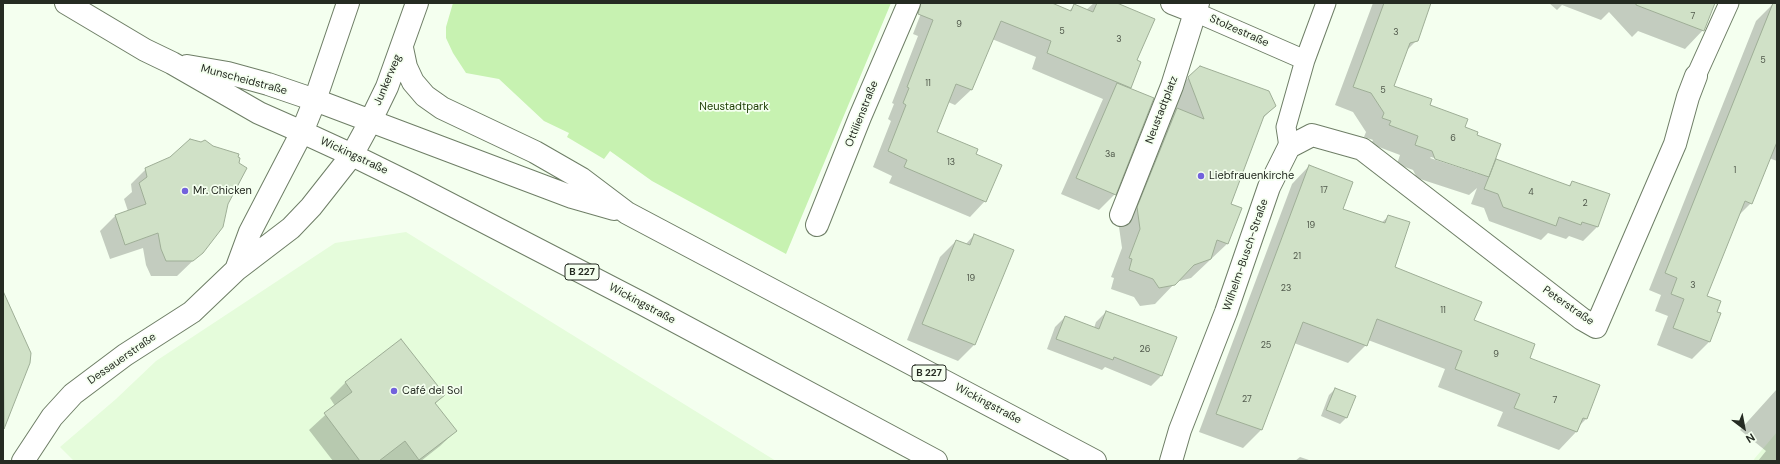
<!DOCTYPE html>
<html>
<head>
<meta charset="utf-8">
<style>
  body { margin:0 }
  #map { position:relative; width:1780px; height:464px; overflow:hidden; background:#f4ffef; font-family:"DM Sans",sans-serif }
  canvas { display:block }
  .frame { position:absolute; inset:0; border:4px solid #252b22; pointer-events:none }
  .north { position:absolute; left:1724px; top:408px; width:40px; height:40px; -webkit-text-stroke:3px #f4ffef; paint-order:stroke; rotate:148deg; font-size:11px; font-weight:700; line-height:16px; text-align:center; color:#252b22 }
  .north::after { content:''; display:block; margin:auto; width:14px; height:18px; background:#252b22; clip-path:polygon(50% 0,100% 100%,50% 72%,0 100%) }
</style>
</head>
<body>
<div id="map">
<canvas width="1780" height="464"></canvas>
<div class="frame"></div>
<div class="north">N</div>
</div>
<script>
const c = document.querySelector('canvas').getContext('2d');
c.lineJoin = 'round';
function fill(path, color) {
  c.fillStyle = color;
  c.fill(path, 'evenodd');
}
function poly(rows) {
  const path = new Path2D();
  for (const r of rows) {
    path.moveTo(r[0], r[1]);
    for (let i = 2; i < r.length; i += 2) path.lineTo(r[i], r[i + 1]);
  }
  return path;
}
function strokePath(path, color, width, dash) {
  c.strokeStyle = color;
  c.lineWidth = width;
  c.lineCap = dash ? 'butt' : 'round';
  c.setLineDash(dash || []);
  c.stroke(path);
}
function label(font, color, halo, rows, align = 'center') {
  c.font = font + ' "DM Sans",sans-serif';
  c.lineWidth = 3.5;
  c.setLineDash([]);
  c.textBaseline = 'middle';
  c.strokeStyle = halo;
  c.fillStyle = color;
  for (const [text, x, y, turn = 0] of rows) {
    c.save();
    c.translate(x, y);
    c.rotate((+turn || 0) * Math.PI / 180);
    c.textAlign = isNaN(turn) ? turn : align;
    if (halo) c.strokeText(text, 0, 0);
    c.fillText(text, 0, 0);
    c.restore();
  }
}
fill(poly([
  [406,232,776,461,74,461,60,447,116,399,156,361,335,243],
  [1777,432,1777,461,1753,461,1755,458]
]), '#e5fcdb');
fill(poly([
  [453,3,891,3,786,254,652,181,610,151,604,159,567,137,569,133,544,121,499,79,466,73,453,53,446,38,446,27]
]), '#c7f2b1');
fill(poly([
  [925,3,1049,3,1069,11,1074,6,1086,10,1094,3,1115,3,1136,61,1140,63,1129,89,1115,194,1099,210,1061,194,1103,99,1032,69,1036,57,992,39,971,90,955,105,948,102,936,132,975,155,985,201,970,217,889,183,892,176,873,167,891,121,888,119,894,104,892,103,918,36,913,34],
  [1373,3,1430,3,1417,40,1406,51,1393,87,1428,105,1476,136,1493,163,1496,160,1568,186,1573,182,1609,195,1597,227,1583,241,1569,236,1566,239,1548,233,1541,240,1489,221,1484,208,1471,204,1477,188,1469,195,1417,178,1413,170,1397,164,1400,155,1371,144,1373,140,1364,137,1366,132,1353,112,1335,105],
  [1431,157,1479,172,1479,174,1430,158],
  [1549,3,1714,3,1703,30,1685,49,1638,31,1632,37,1609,12,1601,20,1562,5,1557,10],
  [1773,4,1777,6,1777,161,1769,158,1751,203,1737,217,1706,296,1709,342,1692,359,1657,345,1668,316,1655,311,1661,295,1649,290,1756,21],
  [1189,77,1275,106,1261,120,1230,205,1228,243,1191,278,1176,282,1155,304,1140,306,1134,297,1111,289,1114,278,1111,277,1122,248,1119,227,1158,128,1175,111,1170,96],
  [1309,166,1342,209,1381,223,1389,216,1393,268,1529,359,1586,419,1579,426,1576,432,1559,450,1497,426,1503,412,1438,387,1445,369,1368,340,1366,345,1348,363,1294,343,1261,430,1243,448,1199,432,1292,184],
  [146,169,202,252,177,276,151,276,146,265,143,248,110,259,100,231,115,216,128,211,124,199,132,192,131,184],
  [974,235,1012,250,974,345,958,361,907,340,940,257,956,241,965,245],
  [4,295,29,363,3,426,3,295],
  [1106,312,1161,376,1151,386,1105,367,1102,370,1047,349,1055,327,1065,317,1094,328,1096,322],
  [401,340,443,395,435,404,456,431,440,446,421,461,333,461,309,430,335,406,330,398,345,383],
  [1335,389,1354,397,1346,418,1340,424,1321,416,1329,395],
  [1777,389,1777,461,1758,461,1766,451,1740,430],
  [1300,457,1312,461,1295,461]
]), '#0003');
const building = poly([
  [921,3,1052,3,1071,11,1074,4,1093,12,1097,3,1117,3,1155,19,1137,60,1141,62,1131,88,1047,53,1051,41,1001,21,972,90,956,84,937,132,978,149,976,154,1002,165,986,202,904,167,907,160,888,151,906,105,903,103,909,88,907,87,933,20,918,14,921,3],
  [1384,3,1431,3,1418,41,1410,43,1394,86,1432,99,1430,105,1468,119,1465,127,1478,132,1477,135,1501,144,1489,177,1435,159,1432,151,1415,145,1418,136,1389,125,1391,121,1382,118,1384,113,1371,93,1353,87,1384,3],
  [1636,3,1715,3,1704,31,1636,5,1636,3],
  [1773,3,1777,3,1777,142,1752,204,1745,201,1707,296,1721,301,1717,312,1721,313,1710,342,1673,328,1684,299,1671,294,1677,278,1665,273,1773,3],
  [1200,66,1269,91,1276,106,1264,116,1231,204,1242,208,1228,244,1217,240,1211,259,1194,265,1175,285,1159,288,1153,279,1129,270,1132,259,1129,258,1140,229,1137,207,1177,108,1204,119,1188,77,1200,66],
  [1117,83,1154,98,1116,195,1076,178,1117,83],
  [190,139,201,142,205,140,213,146,239,154,238,157,240,158,239,163,247,168,228,204,223,227,203,253,193,261,166,261,161,249,158,233,125,245,115,215,146,204,139,183,147,177,145,168,170,157,190,139],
  [1496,159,1570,186,1572,181,1610,194,1598,227,1582,222,1581,225,1559,217,1556,226,1503,207,1498,194,1484,189,1496,159],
  [1309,165,1353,182,1343,209,1385,223,1388,215,1410,222,1395,267,1482,302,1474,320,1535,344,1530,358,1600,385,1587,419,1583,418,1577,432,1514,408,1520,394,1455,369,1462,351,1377,319,1367,346,1303,322,1262,430,1216,414,1309,165],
  [974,234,1014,250,975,345,922,324,956,240,970,245,974,234],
  [3,291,31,353,30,363,4,429,3,291],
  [1106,311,1177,337,1162,376,1114,357,1113,360,1056,339,1065,316,1099,329,1106,311],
  [401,339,445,395,435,403,457,431,419,460,405,441,379,461,360,461,324,413,352,392,345,382,401,339],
  [1335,388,1356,396,1347,418,1326,410,1335,388]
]);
fill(building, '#d0e1c7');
strokePath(building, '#9eae96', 1);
const pedestrian = poly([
  [1195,12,1305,60],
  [1696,76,1729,3],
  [1289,147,1286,127,1305,60,1326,3]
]);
const minor = poly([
  [1172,3,1195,12],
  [1121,215,1172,86,1198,3],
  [817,225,860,117,909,3],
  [236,270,250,232,302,132],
  [23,461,52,417,73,394,125,355,192,312,236,270,291,228,311,207,352,155],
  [1171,461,1180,430,1226,312,1269,187,1289,147,1312,135,1362,149,1582,319,1596,327,1675,144,1688,97,1696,76]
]);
const secondary = poly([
  [66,3,145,50,172,63,259,113,302,132],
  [187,66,228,73,268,84,315,100]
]);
const primary = poly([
  [348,3,315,100,302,132,352,155,413,185,643,304,936,461],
  [402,48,406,67,413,82,425,96,442,108,535,152,582,179,627,213,1095,461],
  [315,100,572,197,614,209],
  [352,155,370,122,387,87,417,3]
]);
strokePath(pedestrian, '#6e7e66', 21);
strokePath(minor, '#6e7e66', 24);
strokePath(secondary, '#6e7e66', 24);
strokePath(primary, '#6e7e66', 24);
strokePath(pedestrian, '#fff', 19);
strokePath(minor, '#fff', 22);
strokePath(secondary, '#fff', 22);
strokePath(primary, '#fff', 22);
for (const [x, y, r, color] of [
  [1201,176,4,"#7262dc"],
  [185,191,4,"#7262dc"],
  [394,391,4,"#7262dc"]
]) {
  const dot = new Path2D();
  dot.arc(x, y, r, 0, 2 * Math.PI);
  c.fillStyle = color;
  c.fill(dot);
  strokePath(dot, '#f4ffef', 1.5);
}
label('9px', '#50584b', null, [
  ["7",1693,17],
  ["9",959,25],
  ["5",1062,32],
  ["3",1396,33],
  ["3",1119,40],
  ["5",1763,61],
  ["11",928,84],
  ["5",1383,91],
  ["6",1453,139],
  ["3a",1110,155],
  ["13",951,163],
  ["1",1735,171],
  ["17",1324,191],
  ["4",1531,193],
  ["2",1585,204],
  ["19",1311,226],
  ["21",1297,257],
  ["19",971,279],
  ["3",1693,286],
  ["23",1286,289],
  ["11",1443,311],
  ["25",1266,346],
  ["26",1145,350],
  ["9",1496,355],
  ["27",1247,400],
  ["7",1555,401]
]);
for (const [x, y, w] of [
  [582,272,34],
  [929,373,34]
]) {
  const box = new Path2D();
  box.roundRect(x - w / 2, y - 8, w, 16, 3);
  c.fillStyle = '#f4ffef';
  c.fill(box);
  strokePath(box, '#252b22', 1);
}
label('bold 10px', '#252b22', null, [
  ["B 227",582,272],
  ["B 227",929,373]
]);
label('11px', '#252b22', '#f4ffef', [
  ["Stolzestraße",1239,31,24],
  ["Munscheidstraße",244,80,15],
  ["Junkerweg",388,80,-67],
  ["Neustadtplatz",1162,110,-69],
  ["Ottilienstraße",862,114,-68],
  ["Wickingstraße",354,156,25],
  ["Wilhelm-Busch-Straße",1246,255,-71],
  ["Wickingstraße",642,304,28],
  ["Peterstraße",1568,306,35],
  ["Dessauerstraße",122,359,-35],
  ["Wickingstraße",988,404,28]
]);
label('11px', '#1d3d04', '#f4ffef', [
  ["Neustadtpark",734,107]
]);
label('11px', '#252b22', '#f4ffef', [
  ["Liebfrauenkirche",1209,176],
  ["Mr. Chicken",193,191],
  ["Café del Sol",402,391]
], 'left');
</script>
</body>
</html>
